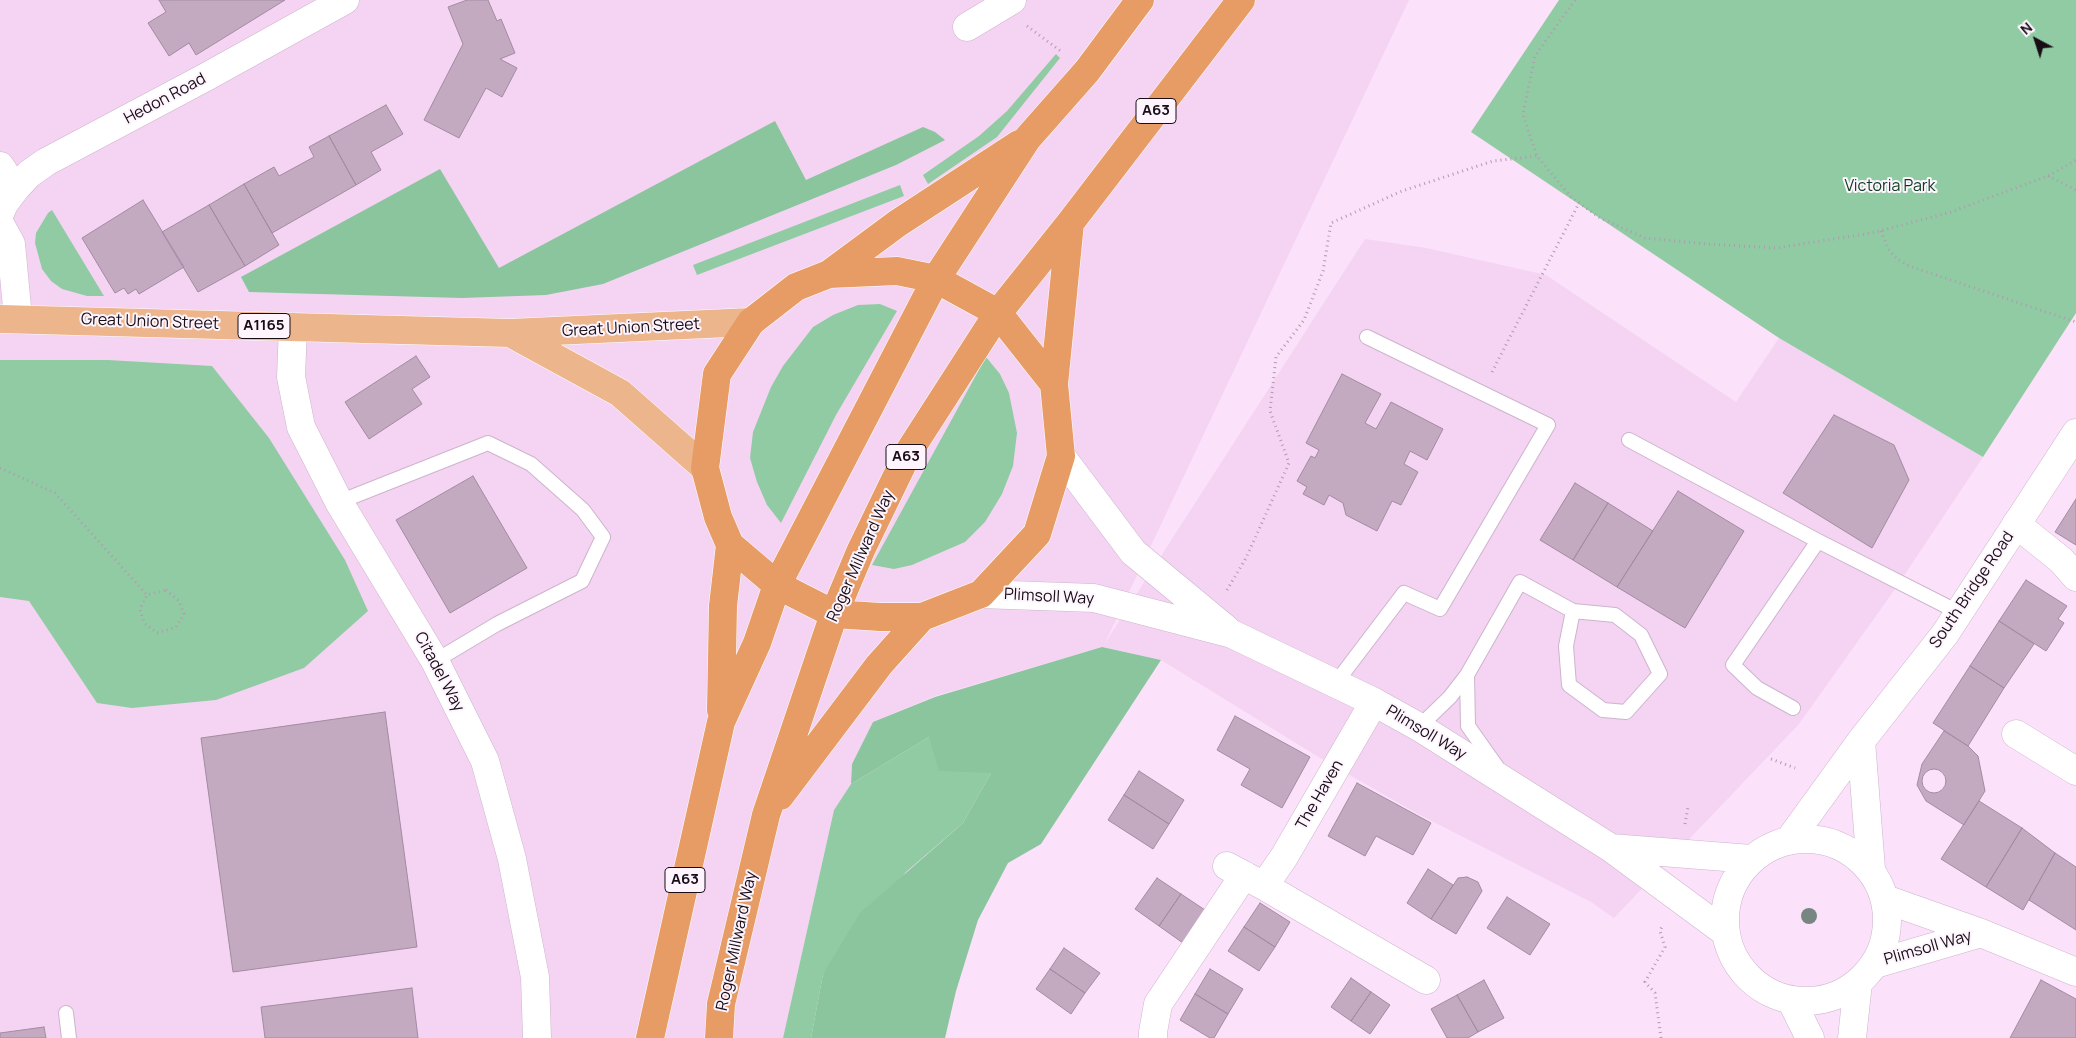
<!DOCTYPE html>
<html>
<head>
<meta charset="utf-8">
<style>
  body { margin:0 }
  #map { position:relative; width:2076px; height:1038px; overflow:hidden; background:#fbe1f9; font-family:Manrope,sans-serif }
  canvas { display:block }
  .north { position:absolute; left:2011px; top:15px; width:50px; height:50px; -webkit-text-stroke:4px #fef4fe; paint-order:stroke; rotate:320deg; font-size:14px; font-weight:700; line-height:20px; text-align:center; color:#160d15 }
  .north::after { content:''; display:block; margin:auto; width:18px; height:22px; background:#160d15; clip-path:polygon(50% 0,100% 100%,50% 72%,0 100%) }
</style>
</head>
<body>
<div id="map">
<canvas width="2076" height="1038"></canvas>
<div class="north">N</div>
</div>
<script>
const c = document.querySelector('canvas').getContext('2d');
c.lineJoin = 'round';
function fill(path, color) {
  c.fillStyle = color;
  c.fill(path, 'evenodd');
}
function poly(rows) {
  const path = new Path2D();
  for (const r of rows) {
    if (r.length === 3) {
      path.moveTo(r[0] + r[2], r[1]);
      path.arc(r[0], r[1], r[2], 0, 2 * Math.PI);
      continue;
    }
    path.moveTo(r[0], r[1]);
    for (let i = 2; i < r.length; i += 2) path.lineTo(r[i], r[i + 1]);
  }
  return path;
}
function strokePath(path, color, width, dash) {
  c.strokeStyle = color;
  c.lineWidth = width;
  c.lineCap = dash ? 'butt' : 'round';
  c.setLineDash(dash || []);
  c.stroke(path);
}
function label(font, color, halo, rows, align = 'center') {
  c.font = font + ' Manrope,sans-serif';
  c.lineWidth = 4;
  c.setLineDash([]);
  c.textBaseline = 'middle';
  c.strokeStyle = halo;
  c.fillStyle = color;
  for (const [text, x, y, turn = 0] of rows) {
    c.save();
    c.translate(x, y);
    c.rotate((+turn || 0) * Math.PI / 180);
    c.textAlign = isNaN(turn) ? turn : align;
    if (halo) c.strokeText(text, 0, 0);
    c.fillText(text, 0, 0);
    c.restore();
  }
}
fill(poly([
  [0,0,1409,0,1105,643,1365,239,1426,248,1546,275,1736,402,1779,338,1983,457,1895,589,1799,724,1614,918,1591,902,1418,814,1325,761,1161,660,1102,647,935,696,873,722,852,764,851,784,834,810,783,1038,0,1038]
]), '#f4d4f2');
fill(poly([
  [1559,0,2076,0,2076,313,1983,457,1779,338,1471,132],
  [1056,54,1060,58,997,137,928,184,923,175,979,136,1007,111],
  [900,185,904,196,697,275,693,265],
  [52,210,104,296,87,296,62,289,51,281,42,269,35,243,36,233,48,213],
  [880,304,897,311,836,415,781,523,767,505,757,482,750,458,753,432,771,387,783,366,813,327,833,315,858,305],
  [986,357,1000,374,1009,393,1017,433,1013,466,1002,494,985,522,965,542,912,565,894,569,872,565],
  [0,360,108,360,212,366,269,438,345,560,368,611,304,668,216,700,132,708,97,703,29,601,0,597],
  [929,737,991,773,963,823,906,872,823,974,811,1038,783,1038,834,810,851,784]
]), '#91cba4');
fill(poly([
  [775,121,806,180,923,127,935,132,945,140,896,165,603,284,546,295,462,298,249,292,241,277,440,169,499,268],
  [1102,647,1161,660,1041,844,1008,863,978,920,956,991,945,1038,811,1038,823,974,860,913,963,823,991,773,939,771,929,737,851,784,852,764,873,722,935,697]
]), '#8ac59e');
const building = poly([
  [159,0,285,0,196,55,189,43,169,56,148,23,166,12,159,0],
  [467,0,488,0,497,21,501,19,515,53,500,59,517,68,502,97,486,88,459,138,424,120,463,44,448,7,467,0],
  [386,105,403,134,371,152,381,170,356,185,329,136,386,105],
  [329,136,356,185,272,233,244,184,274,167,279,176,314,157,309,147,329,136],
  [244,184,279,245,245,266,209,205,244,184],
  [143,200,184,267,139,294,136,289,128,294,124,288,115,293,82,238,143,200],
  [209,205,245,266,198,292,162,232,209,205],
  [416,356,430,377,412,389,422,404,369,439,345,402,416,356],
  [1342,374,1381,394,1365,423,1376,429,1391,402,1443,429,1427,460,1410,451,1404,464,1418,472,1401,505,1392,501,1377,531,1346,515,1343,503,1329,495,1324,505,1303,494,1307,487,1297,481,1311,456,1315,458,1319,450,1306,443,1342,374],
  [1834,415,1894,445,1909,480,1872,548,1783,493,1834,415],
  [473,476,527,568,450,613,396,520,473,476],
  [1575,483,1608,503,1573,560,1540,540,1575,483],
  [1678,491,1744,531,1685,628,1617,587,1678,491],
  [2076,499,2076,545,2055,532,2076,499],
  [1608,503,1653,531,1617,587,1573,560,1608,503],
  [2026,580,2067,606,2058,619,2064,623,2046,651,1999,621,2026,580],
  [1999,621,2034,644,2004,688,1970,666,1999,621],
  [1970,666,2004,688,1968,746,1933,723,1970,666],
  [385,712,417,947,233,972,201,738,385,712],
  [1235,716,1310,757,1282,808,1241,785,1250,769,1217,750,1235,716],
  [1944,731,1968,746,1978,756,1985,791,1964,825,1926,801,1917,785,1922,764,1944,731],
  [1934,781,12],
  [1139,771,1184,800,1169,824,1124,795,1139,771],
  [1357,783,1431,823,1413,855,1376,836,1365,856,1328,836,1357,783],
  [1124,795,1169,824,1153,849,1108,820,1124,795],
  [1979,801,2022,828,1986,887,1941,859,1979,801],
  [2022,828,2055,853,2023,910,1986,887,2022,828],
  [2055,853,2076,867,2076,930,2029,900,2055,853],
  [1428,869,1453,885,1431,919,1407,903,1428,869],
  [1467,877,1478,882,1482,891,1456,934,1431,919,1458,878,1467,877],
  [1157,878,1181,894,1159,926,1135,909,1157,878],
  [1181,894,1205,910,1183,943,1159,926,1181,894],
  [1507,897,1550,924,1530,955,1487,928,1507,897],
  [1260,903,1290,922,1275,947,1244,927,1260,903],
  [1244,927,1275,947,1259,971,1228,951,1244,927],
  [1064,948,1100,973,1085,993,1050,969,1064,948],
  [1050,969,1085,993,1071,1014,1036,989,1050,969],
  [1210,969,1243,989,1228,1014,1195,994,1210,969],
  [1351,978,1371,992,1351,1021,1331,1007,1351,978],
  [1484,980,1504,1018,1478,1032,1457,995,1484,980],
  [2041,980,2076,999,2076,1038,2010,1038,2041,980],
  [412,988,418,1038,265,1038,261,1007,412,988],
  [1371,992,1390,1005,1370,1034,1351,1021,1371,992],
  [1195,994,1228,1014,1214,1038,1210,1038,1180,1020,1195,994],
  [1457,995,1478,1032,1468,1038,1447,1038,1431,1009,1457,995],
  [44,1027,46,1038,0,1038,0,1033,44,1027]
]);
fill(building, '#c3aac1');
strokePath(building, '#a38ba2', 1);
const service = poly([
  [1629,440,1818,541,1958,612],
  [339,502,488,443,531,464,583,510,603,537,582,581,497,624,435,661],
  [1467,675,1468,726,1497,767],
  [1335,684,1404,593,1440,609,1548,425,1367,337],
  [1793,708,1757,688,1733,665,1818,541],
  [1419,727,1450,697,1467,675,1520,582,1573,611,1615,615,1641,635,1660,674,1626,712,1603,710,1569,685,1566,646,1573,611],
  [66,1013,69,1038]
]);
const minor = poly([
  [967,27,1012,0],
  [0,166,15,189],
  [293,327,291,377,301,427,339,502,435,661,485,761,512,859,535,977,537,1038],
  [2016,524,2061,560,2076,577],
  [2016,734,2076,771],
  [1227,866,1264,886,1284,857,1374,702],
  [1264,886,1426,980],
  [1885,899,1981,933,2076,972],
  [1875,964,1981,933],
  [1791,1000,1810,1038],
  [1153,1038,1153,1032,1158,1004,1244,875],
  [1852,1038,1858,983]
]);
const tertiary = poly([
  [0,213,4,204,15,189,29,174,46,162,206,77,345,0],
  [0,224,11,244,18,318],
  [1061,456,1133,552,1226,629],
  [981,594,1094,598,1232,634,1374,702,1419,727,1611,848,1725,932],
  [1861,741,1871,869],
  [1806,920,81],
  [1790,839,1861,741,1945,634,2076,433],
  [1611,848,1751,859]
]);
const primary = poly([
  [0,319,510,333,751,322],
  [510,333,620,393,705,468]
]);
const trunk = poly([
  [829,274,898,223,1019,144],
  [1054,384,998,313,936,279,897,271,829,274,796,287,751,322,717,374,705,468,718,517,730,545,777,585,834,614,880,617,922,617,981,594,1037,534,1061,456,1054,384,1070,223],
  [721,710,723,606,730,545],
  [780,796,879,665,922,617],
  [650,1038,721,722,757,643,777,585,936,279,1027,139,1087,71,1140,0],
  [719,1038,721,1004,766,815,834,614,861,550,908,453,998,313,1070,223,1241,0]
]);
strokePath(service, '#cdb4cc', 16);
strokePath(minor, '#cdb4cc', 29);
strokePath(tertiary, '#cdb4cc', 29);
strokePath(primary, '#fff', 29);
strokePath(trunk, '#fff', 29);
strokePath(poly([
  [1575,0,1535,56,1523,115,1537,156,1571,197,1600,218,1645,238,1707,244,1776,248,1872,233,1951,212,2048,176,2076,160],
  [1027,26,1062,52],
  [2048,176,2076,190],
  [1881,231,1888,249,1897,259,1909,266,2076,322],
  [1492,372,1579,203],
  [0,468,55,493,147,595],
  [166,590,179,601,184,614,176,627,157,633,144,623,140,609,147,595,166,590],
  [1227,590,1246,558,1289,463,1270,411,1276,357,1304,320,1323,271,1331,223,1402,191,1493,161,1537,156],
  [1771,759,1795,768],
  [1685,824,1688,807],
  [1661,1038,1655,993,1645,982,1665,947,1660,931,1663,924]
]), '#b09bae', 3, [1, 4]);
strokePath(service, '#fff', 14);
strokePath(minor, '#fff', 28);
strokePath(tertiary, '#fff', 28);
strokePath(primary, '#ecb58b', 28);
strokePath(trunk, '#e69c64', 28);
c.fillStyle = '#788682';
for (const [x, y] of [
  [1809,916]
]) {
  c.beginPath();
  c.arc(x, y, 8, 0, 2 * Math.PI);
  c.fill();
}
for (const [x, y, w] of [
  [1156,111,40],
  [264,326,52],
  [906,457,40],
  [685,880,40]
]) {
  const box = new Path2D();
  box.roundRect(x - w / 2, y - 12.5, w, 25, 4);
  c.fillStyle = '#fef4fe';
  c.fill(box);
  strokePath(box, '#160d15', 1);
}
label('bold 15px', '#160d15', null, [
  ["A63",1156,111],
  ["A1165",264,326],
  ["A63",906,457],
  ["A63",685,880]
]);
label('16px', '#160d15', '#fef4fe', [
  ["Hedon Road",165,99,-28],
  ["Great Union Street",150,322,2],
  ["Great Union Street",631,328,-3],
  ["Roger Millward Way",861,556,-66],
  ["South Bridge Road",1972,590,-56],
  ["Plimsoll Way",1049,597,3],
  ["Citadel Way",439,672,62],
  ["Plimsoll Way",1426,733,31],
  ["The Haven",1320,795,-60],
  ["Roger Millward Way",737,941,-78],
  ["Plimsoll Way",1928,948,-16]
]);
label('16px', '#0c3b21', '#fef4fe', [
  ["Victoria Park",1890,187]
]);
</script>
</body>
</html>
